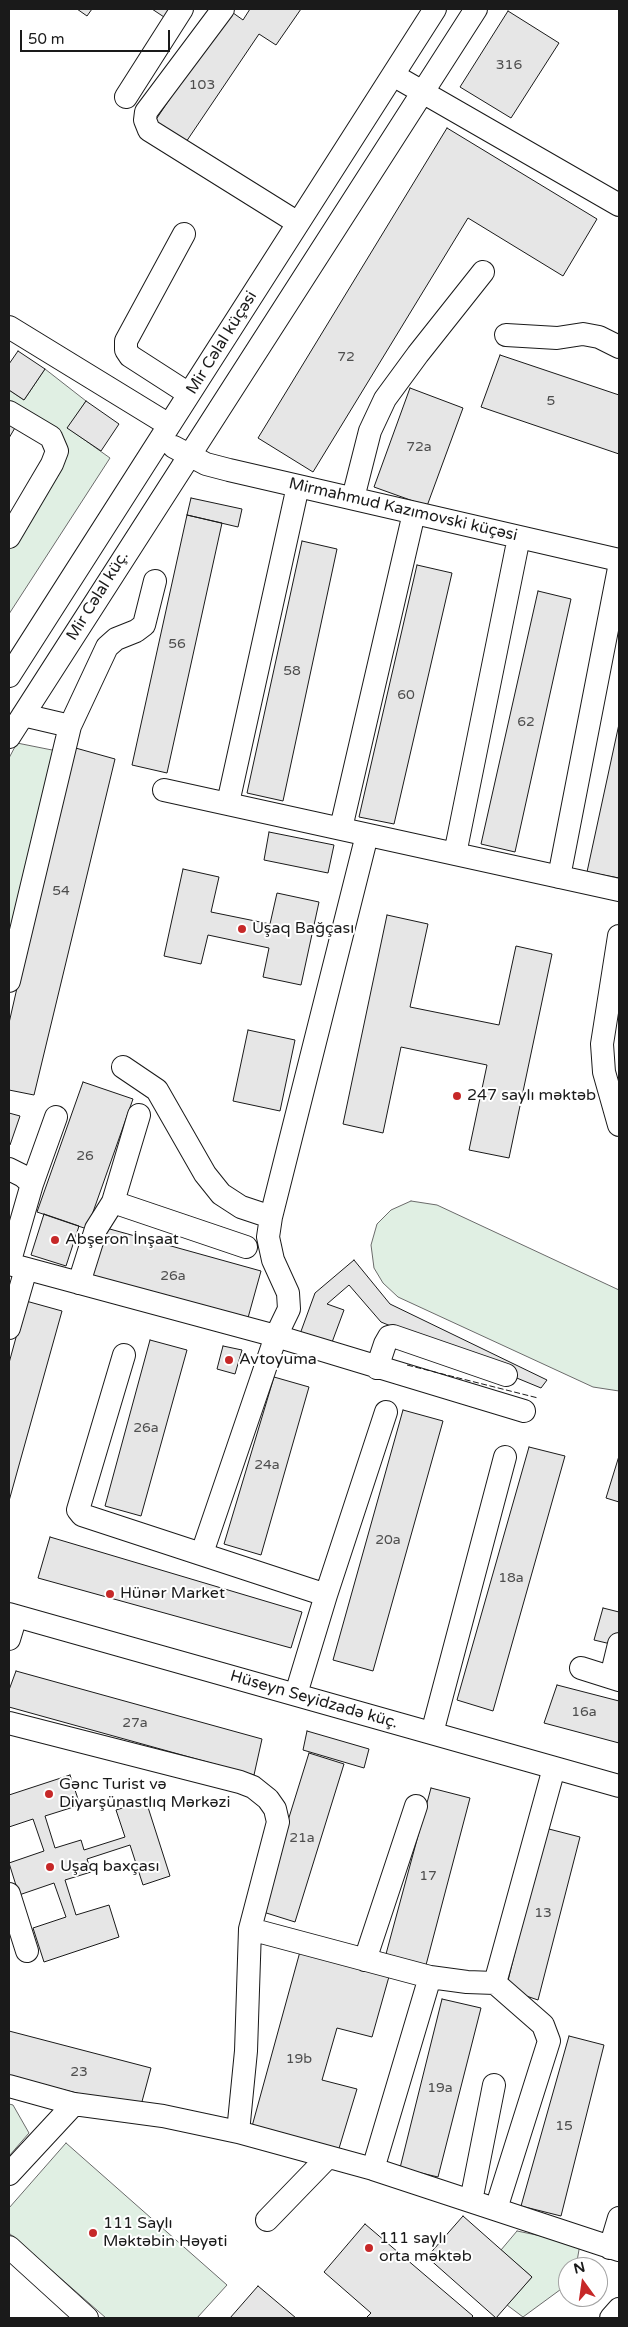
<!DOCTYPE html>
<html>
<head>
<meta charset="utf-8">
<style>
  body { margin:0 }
  #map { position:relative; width:628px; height:2327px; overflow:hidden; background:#fff; font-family:"Varela Round",sans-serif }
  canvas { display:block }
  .frame { position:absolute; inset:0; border:10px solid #1a1a1a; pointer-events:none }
  .north { position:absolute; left:558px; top:2257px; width:50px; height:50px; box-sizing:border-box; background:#fff; border:1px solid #a3a3a3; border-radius:50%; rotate:346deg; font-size:14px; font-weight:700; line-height:20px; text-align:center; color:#1a1a1a }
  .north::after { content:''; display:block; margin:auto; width:18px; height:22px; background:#c62828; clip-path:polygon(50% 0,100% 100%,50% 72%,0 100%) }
  .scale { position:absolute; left:20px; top:30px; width:150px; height:22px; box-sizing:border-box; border:2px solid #1a1a1a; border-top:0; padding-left:6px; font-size:15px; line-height:18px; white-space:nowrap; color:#1a1a1a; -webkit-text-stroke:4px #fff; paint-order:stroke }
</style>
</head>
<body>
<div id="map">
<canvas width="628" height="2327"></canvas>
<div class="frame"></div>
<div class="north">N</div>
<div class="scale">50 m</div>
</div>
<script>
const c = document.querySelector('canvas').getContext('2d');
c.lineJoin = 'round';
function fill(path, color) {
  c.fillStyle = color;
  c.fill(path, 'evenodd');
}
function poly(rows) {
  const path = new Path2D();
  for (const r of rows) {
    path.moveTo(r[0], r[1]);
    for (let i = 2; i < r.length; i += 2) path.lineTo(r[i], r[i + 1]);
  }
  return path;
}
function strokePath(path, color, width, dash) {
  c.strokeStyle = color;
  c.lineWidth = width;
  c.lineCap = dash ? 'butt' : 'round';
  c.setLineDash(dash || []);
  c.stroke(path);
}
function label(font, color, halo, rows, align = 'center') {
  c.font = font + ' "Varela Round",sans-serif';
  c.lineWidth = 4;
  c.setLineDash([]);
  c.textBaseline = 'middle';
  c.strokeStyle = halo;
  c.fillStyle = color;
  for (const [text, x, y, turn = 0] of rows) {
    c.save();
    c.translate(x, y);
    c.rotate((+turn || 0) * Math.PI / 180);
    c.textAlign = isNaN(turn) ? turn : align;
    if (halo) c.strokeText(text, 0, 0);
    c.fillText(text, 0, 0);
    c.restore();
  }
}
const green = poly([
  [45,369,86,401,68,428,110,458,9,614,9,521,51,453,19,421,9,415,9,390,24,400,45,369],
  [17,743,57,751,9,945,9,758,17,743],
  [411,1201,437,1205,619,1290,619,1391,593,1387,398,1297,383,1283,374,1268,371,1245,377,1224,391,1210,411,1201],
  [9,2104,13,2105,29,2133,9,2156,9,2104],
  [66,2143,227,2285,197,2318,106,2318,9,2233,9,2208,66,2143],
  [517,2231,580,2244,576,2267,568,2267,568,2284,523,2317,507,2305,532,2277,501,2250,517,2231]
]);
fill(green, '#e0efe3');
strokePath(green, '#6a6a6a', 1);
const building = poly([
  [77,9,92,9,87,16,77,9],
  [152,9,170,9,164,17,152,9],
  [250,9,301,9,276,45,259,34,184,145,153,124,229,10,243,20,250,9],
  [508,11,559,43,511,118,460,87,508,11],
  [447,128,597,219,563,276,468,218,313,472,258,438,447,128],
  [18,351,45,369,24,400,9,390,9,364,18,351],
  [500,355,619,395,619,454,481,407,500,355],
  [410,388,463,408,427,506,374,487,410,388],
  [86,401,119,424,101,451,67,428,86,401],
  [9,415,19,421,9,438,9,415],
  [191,498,242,509,238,527,187,515,191,498],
  [187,515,222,523,167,773,132,765,187,515],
  [302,541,337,549,283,801,247,793,302,541],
  [417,565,452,573,394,824,359,817,417,565],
  [538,591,571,599,515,852,481,844,538,591],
  [619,724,619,878,587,872,619,724],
  [72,747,115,759,34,1095,9,1090,9,1023,72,747],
  [269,832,334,845,328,873,264,860,269,832],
  [183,869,219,877,211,912,270,924,277,893,319,902,301,985,263,977,269,948,208,935,201,964,164,956,183,869],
  [387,915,428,924,410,1007,499,1025,516,946,552,954,509,1158,469,1150,487,1065,401,1047,383,1133,343,1124,387,915],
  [248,1030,295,1040,280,1111,233,1101,248,1030],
  [83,1082,133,1099,87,1229,37,1212,83,1082],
  [9,1113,20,1116,10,1145,9,1144,9,1113],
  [44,1214,79,1226,66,1266,31,1255,44,1214],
  [99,1226,261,1271,246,1325,84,1280,99,1226],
  [354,1260,390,1304,547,1380,541,1388,381,1322,349,1285,327,1304,344,1310,331,1345,300,1334,315,1293,354,1260],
  [26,1301,62,1311,9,1501,9,1363,26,1301],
  [150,1340,187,1350,141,1516,105,1506,150,1340],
  [223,1346,242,1350,235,1374,217,1369,223,1346],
  [274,1377,309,1387,261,1555,224,1544,274,1377],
  [403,1410,443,1421,373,1671,333,1660,403,1410],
  [529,1447,565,1456,493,1711,457,1700,529,1447],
  [619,1456,619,1502,606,1498,619,1456],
  [50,1537,302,1612,291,1648,38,1578,50,1537],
  [603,1608,619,1612,619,1631,615,1645,594,1640,603,1608],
  [16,1671,262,1739,254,1775,9,1707,9,1690,16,1671],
  [557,1685,619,1701,619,1743,544,1723,557,1685],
  [307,1731,369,1749,364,1768,303,1750,307,1731],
  [309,1753,344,1764,295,1922,260,1911,309,1753],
  [70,1775,80,1805,45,1816,55,1848,81,1840,84,1850,125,1837,116,1810,146,1801,170,1876,143,1885,130,1845,87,1859,91,1872,65,1880,76,1915,109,1905,119,1937,44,1962,33,1928,66,1917,54,1883,19,1895,9,1863,44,1851,33,1819,9,1827,9,1795,70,1775],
  [431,1788,470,1798,426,1965,386,1954,431,1788],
  [545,1828,580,1837,538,2000,506,1989,545,1828],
  [301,1948,390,1973,372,2037,337,2028,322,2080,357,2089,337,2155,251,2130,301,1948],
  [442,1999,481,2008,438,2177,400,2168,442,1999],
  [9,2031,151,2068,140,2109,9,2076,9,2031],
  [569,2036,604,2045,561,2216,521,2206,569,2036],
  [463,2216,532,2277,496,2318,427,2257,463,2216],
  [365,2224,473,2316,471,2318,366,2318,371,2313,324,2272,365,2224],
  [258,2286,296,2318,230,2318,258,2286]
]);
fill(building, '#e6e6e6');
strokePath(building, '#1a1a1a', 1);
const minor = poly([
  [223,9,146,112,145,120,149,130,298,223],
  [393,75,619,205],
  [126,97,182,9],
  [184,234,126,341,126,350,130,356,189,394],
  [9,327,169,425],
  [506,335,557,338,583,334,599,337,619,347],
  [9,412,51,437,57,451,52,464,9,537],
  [174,447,206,464,229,470,619,560],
  [353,498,370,431,385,399,418,354,483,272],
  [9,676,435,9],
  [23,715,70,726],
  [9,737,476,9],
  [164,790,619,890],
  [228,803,298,486],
  [341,828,414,513],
  [455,854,519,537],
  [559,877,619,568],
  [619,936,602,1044,604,1072,619,1125],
  [9,981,70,726,107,647,116,639,136,631,144,625,155,581],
  [123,1067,157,1090,205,1174,221,1194,241,1207,271,1217],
  [9,1169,23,1176,32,1184,9,1264],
  [32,1184,56,1117],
  [113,1202,246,1247],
  [9,1264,276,1336,524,1411],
  [79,1283,96,1229,113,1202,139,1115],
  [9,1328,26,1269],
  [124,1355,78,1510,82,1515,326,1595,296,1694],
  [377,1368,385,1344,389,1337,393,1336,506,1375],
  [202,1553,276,1336,289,1309,288,1293,273,1260,268,1237,271,1217,367,835],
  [326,1595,386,1412],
  [9,1614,619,1786],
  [9,1639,16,1616],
  [581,1668,619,1680],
  [611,1677,619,1644],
  [9,1723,240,1782,253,1787,268,1799,275,1809,278,1822,250,1929,246,2051,238,2132],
  [432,1733,505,1457],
  [9,1894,27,1951],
  [250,1929,430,1977,467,1982,495,1983,543,2025,549,2041,496,2209],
  [365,1960,416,1806],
  [495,1983,554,1768],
  [9,2086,74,2104,163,2116,238,2132,373,2169,619,2250],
  [373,2169,430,1977],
  [9,2174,74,2104],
  [471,2201,494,2085],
  [267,2220,328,2157],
  [9,2247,87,2318],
  [610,2248,619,2218],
  [611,2318,619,2309]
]);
strokePath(minor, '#1a1a1a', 24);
strokePath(minor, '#fff', 22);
strokePath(poly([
  [407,1365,538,1398]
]), '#1a1a1a', 1, [6, 2.5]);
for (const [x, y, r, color] of [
  [242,929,5,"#c62828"],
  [457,1096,5,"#c62828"],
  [55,1240,5,"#c62828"],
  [229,1360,5,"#c62828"],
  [110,1594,5,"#c62828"],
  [49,1794,5,"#c62828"],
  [50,1867,5,"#c62828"],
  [93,2233,5,"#c62828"],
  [369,2248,5,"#c62828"]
]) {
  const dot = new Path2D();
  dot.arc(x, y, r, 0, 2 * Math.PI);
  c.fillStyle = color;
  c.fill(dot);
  strokePath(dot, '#fff', 2);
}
label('14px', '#4d4d4d', null, [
  ["316",509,65],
  ["103",202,85],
  ["72",346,357],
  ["5",551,401],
  ["72a",419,447],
  ["56",177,644],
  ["58",292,671],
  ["60",406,695],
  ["62",526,722],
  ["54",61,891],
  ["26",85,1156],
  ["26a",173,1276],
  ["26a",146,1428],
  ["24a",267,1465],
  ["20a",388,1540],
  ["18a",511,1578],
  ["16a",584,1712],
  ["27a",135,1723],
  ["21a",302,1838],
  ["17",428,1876],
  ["13",543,1913],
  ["19b",299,2059],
  ["23",79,2072],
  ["19a",440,2088],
  ["15",564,2126]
]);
label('16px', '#1a1a1a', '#fff', [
  ["Mir Cəlal küçəsi",222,343,-58],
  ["Mirmahmud Kazımovski küçəsi",403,510,13],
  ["Mir Cəlal küç.",98,596,-58],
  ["Hüseyn Seyidzadə küç.",314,1700,16]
]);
label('16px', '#1a1a1a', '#fff', [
  ["Uşaq Bağçası",252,929],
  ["247 saylı məktəb",467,1096],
  ["Abşeron İnşaat",65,1240],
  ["Avtoyuma",239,1360],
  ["Hünər Market",120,1594],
  ["Gənc Turist və",59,1785],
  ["Diyarşünastlıq Mərkəzi",59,1803],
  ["Uşaq baxçası",60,1867],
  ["111 Saylı",103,2224],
  ["Məktəbin Həyəti",103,2242],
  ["111 saylı",379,2239],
  ["orta məktəb",379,2257]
], 'left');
</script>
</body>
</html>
